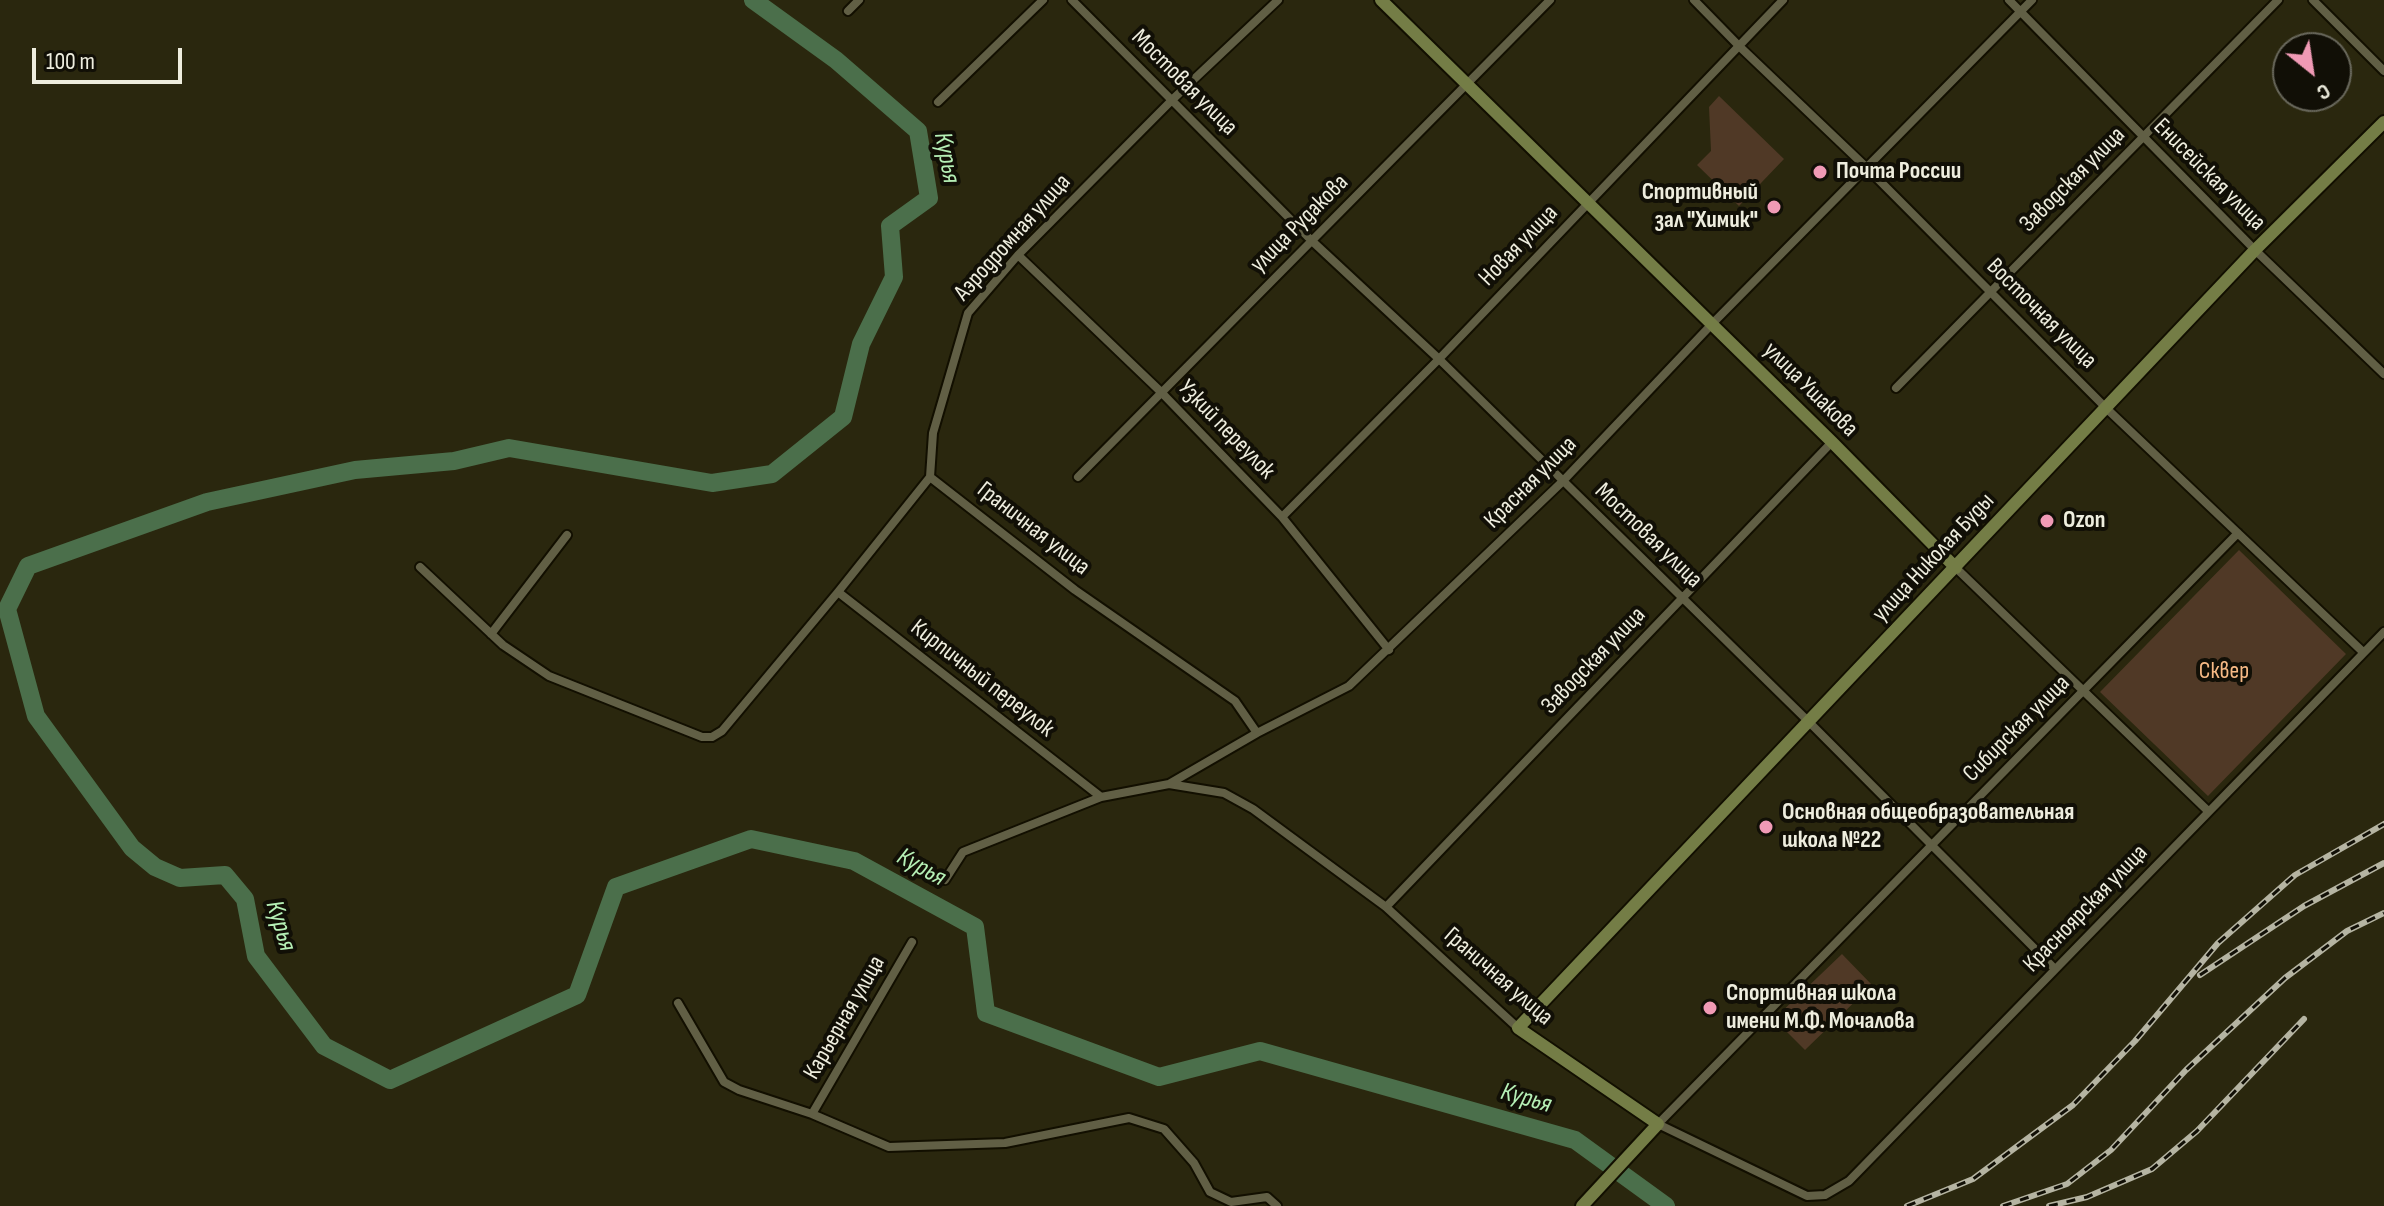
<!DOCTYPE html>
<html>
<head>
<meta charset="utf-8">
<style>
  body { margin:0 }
  #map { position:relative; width:2384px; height:1206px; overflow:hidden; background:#2a270e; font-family:"Sofia Sans Condensed",sans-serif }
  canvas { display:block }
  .north { position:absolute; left:2272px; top:32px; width:80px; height:80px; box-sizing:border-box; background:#110f06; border:2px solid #69685c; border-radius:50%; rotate:150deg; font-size:22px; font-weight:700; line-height:32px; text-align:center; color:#eeedde }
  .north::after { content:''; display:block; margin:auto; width:28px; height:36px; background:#f09ab5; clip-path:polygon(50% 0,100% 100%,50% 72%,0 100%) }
  .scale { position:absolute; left:32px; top:48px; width:150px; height:36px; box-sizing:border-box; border:4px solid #eeedde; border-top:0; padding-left:10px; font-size:24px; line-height:28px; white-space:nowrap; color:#eeedde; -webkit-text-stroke:6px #110f06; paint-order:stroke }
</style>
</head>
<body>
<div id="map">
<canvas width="2384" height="1206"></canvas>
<div class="north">С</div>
<div class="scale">100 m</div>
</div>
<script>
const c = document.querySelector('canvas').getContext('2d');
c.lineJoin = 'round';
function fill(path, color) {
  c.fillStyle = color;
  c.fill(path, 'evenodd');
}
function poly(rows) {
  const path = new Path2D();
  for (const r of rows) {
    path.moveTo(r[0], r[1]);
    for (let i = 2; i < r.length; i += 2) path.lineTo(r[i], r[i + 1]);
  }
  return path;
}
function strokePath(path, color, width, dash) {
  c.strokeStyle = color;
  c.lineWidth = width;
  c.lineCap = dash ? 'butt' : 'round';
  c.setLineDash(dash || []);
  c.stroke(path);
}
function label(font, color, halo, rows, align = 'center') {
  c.font = font + ' "Sofia Sans Condensed",sans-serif';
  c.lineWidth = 8;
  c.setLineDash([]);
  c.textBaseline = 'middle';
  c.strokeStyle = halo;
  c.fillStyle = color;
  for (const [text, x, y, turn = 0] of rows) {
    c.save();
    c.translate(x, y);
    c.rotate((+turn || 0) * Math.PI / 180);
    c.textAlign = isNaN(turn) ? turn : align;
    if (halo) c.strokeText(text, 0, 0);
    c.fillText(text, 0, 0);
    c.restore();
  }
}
fill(poly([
  [1719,96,1784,159,1739,206,1697,165,1711,151,1709,107],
  [2239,550,2346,654,2208,796,2100,692],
  [1842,954,1872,985,1805,1050,1774,1019]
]), '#503926');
strokePath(poly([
  [753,0,836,60,918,131,929,198,890,226,894,277,861,344,843,417,772,474,712,483,509,448,454,461,355,470,207,502,28,566,7,609,36,716,132,848,155,867,180,878,225,875,245,899,256,956,324,1046,390,1080,577,995,616,887,751,839,854,861,975,927,986,1013,1159,1077,1260,1051,1575,1140,1666,1206]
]), '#4b6f4b', 18);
const street = poly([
  [1072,0,1312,241,1439,359,1809,722,2055,969],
  [1694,0,1739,46,1867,168,2106,408,2363,652],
  [2009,0,2255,250,2384,374],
  [2313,0,2384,71],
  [848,11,859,0],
  [938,102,1043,0],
  [1018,255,1161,392,1282,517,1389,650],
  [1896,388,2278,0],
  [930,477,1075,590,1235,701,1257,733],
  [1078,477,1550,0],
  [1282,517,1439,359,1783,0],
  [2238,533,1658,1124,1807,1196,1825,1195,1849,1181,2384,632],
  [420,567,503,645,549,676,702,737,712,737,722,731,838,592,930,477,933,433,968,313,1018,255,1173,99,1278,0],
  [1956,568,2208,811],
  [838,592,1101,797],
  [491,634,567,535],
  [1169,784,1224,793,1253,809,1386,907,1518,1028],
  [945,880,963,852,1101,797,1169,784,1257,733,1349,686,1563,481,1712,324,2032,0],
  [1386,907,1832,442],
  [678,1003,724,1082,739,1090,812,1114,889,1147,1005,1143,1129,1118,1164,1129,1194,1163,1210,1192,1231,1202,1267,1197,1277,1206],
  [812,1114,912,942]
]);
const secondary = poly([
  [1381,0,1832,442,1956,568],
  [1582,1206,1658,1124,1518,1028,2255,250,2384,122]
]);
strokePath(street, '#120f00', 12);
strokePath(secondary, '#120f00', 16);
strokePath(street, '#615f45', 8);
strokePath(secondary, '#747d46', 12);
const rail = poly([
  [2200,975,2304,906,2384,863],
  [1907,1206,1973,1179,2073,1105,2135,1041,2218,943,2295,875,2384,824],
  [2003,1206,2067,1184,2111,1150,2186,1070,2285,978,2347,931,2384,913],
  [2049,1206,2087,1197,2152,1169,2197,1131,2304,1019]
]);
strokePath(rail, '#b5b4a2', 6);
strokePath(rail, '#110f06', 3, [9]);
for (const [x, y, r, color] of [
  [1820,172,8,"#f09ab5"],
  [1774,207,8,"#f09ab5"],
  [2047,521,8,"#f09ab5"],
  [1766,827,8,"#f09ab5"],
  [1710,1008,8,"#f09ab5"]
]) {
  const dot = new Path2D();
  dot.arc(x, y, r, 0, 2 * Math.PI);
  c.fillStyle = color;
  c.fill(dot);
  strokePath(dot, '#110f06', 3);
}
label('24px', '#eeedde', '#110f06', [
  ["Мостовая улица",1184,83,45],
  ["Енисейская улица",2209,175,45],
  ["Заводская улица",2073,180,-45],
  ["улица Рудакова",1300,224,-45],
  ["Аэродромная улица",1013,238,-48],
  ["Новая улица",1519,246,-46],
  ["Восточная улица",2041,314,45],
  ["улица Ушакова",1810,390,45],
  ["Узкий переулок",1226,430,46],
  ["Красная улица",1531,483,-45],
  ["Граничная улица",1033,529,38],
  ["Мостовая улица",1648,536,44],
  ["улица Николая Буды",1934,558,-47],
  ["Заводская улица",1594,661,-46],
  ["Кирпичный переулок",982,679,38],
  ["Сибирская улица",2017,729,-45],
  ["Красноярская улица",2086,909,-46],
  ["Граничная улица",1498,977,41],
  ["Карьерная улица",845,1018,-60]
]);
label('bold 24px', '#eeedde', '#110f06', [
  ["Почта России",1836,172],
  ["Спортивный",1758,193,"right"],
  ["зал \"Химик\"",1758,221,"right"],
  ["Ozon",2063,521],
  ["Основная общеобразовательная",1782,813],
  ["школа №22",1782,841],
  ["Спортивная школа",1726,994],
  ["имени М.Ф. Мочалова",1726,1022]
], 'left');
label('24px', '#f7ba85', '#110f06', [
  ["Сквер",2224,672]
]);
label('italic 26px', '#b6f0b6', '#110f06', [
  ["Курья",946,158,79],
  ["Курья",921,868,29],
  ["Курья",280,926,73],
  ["Курья",1526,1099,16]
]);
</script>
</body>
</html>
